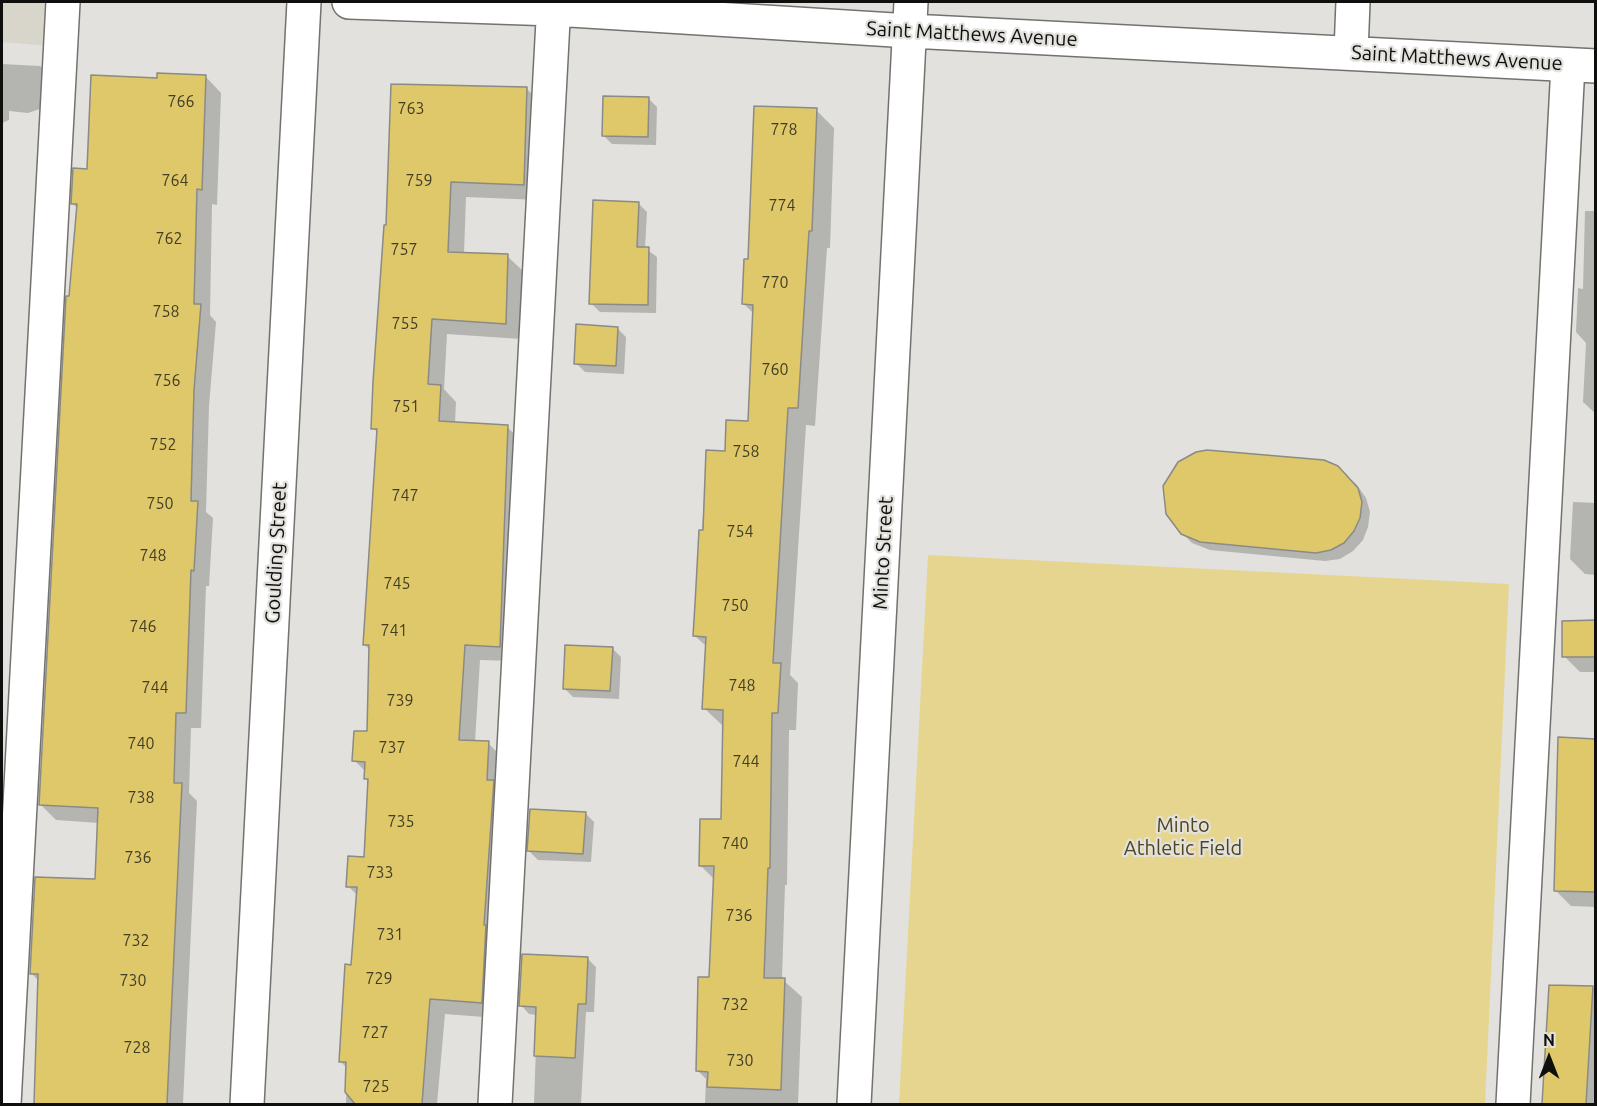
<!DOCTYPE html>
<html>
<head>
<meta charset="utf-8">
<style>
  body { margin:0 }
  #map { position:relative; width:1597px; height:1106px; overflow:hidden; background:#e2e1dd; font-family:Ubuntu,sans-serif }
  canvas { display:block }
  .frame { position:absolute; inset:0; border:3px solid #0f0f0d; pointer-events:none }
  .north { position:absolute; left:1519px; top:1028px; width:60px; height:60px; -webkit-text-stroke:4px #e2e1dd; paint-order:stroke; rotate:0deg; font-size:16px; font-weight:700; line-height:24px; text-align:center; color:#0f0f0d }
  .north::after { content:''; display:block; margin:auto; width:21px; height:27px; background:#0f0f0d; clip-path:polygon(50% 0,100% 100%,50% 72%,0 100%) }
</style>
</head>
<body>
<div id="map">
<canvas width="1597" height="1106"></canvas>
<div class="frame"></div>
<div class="north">N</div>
</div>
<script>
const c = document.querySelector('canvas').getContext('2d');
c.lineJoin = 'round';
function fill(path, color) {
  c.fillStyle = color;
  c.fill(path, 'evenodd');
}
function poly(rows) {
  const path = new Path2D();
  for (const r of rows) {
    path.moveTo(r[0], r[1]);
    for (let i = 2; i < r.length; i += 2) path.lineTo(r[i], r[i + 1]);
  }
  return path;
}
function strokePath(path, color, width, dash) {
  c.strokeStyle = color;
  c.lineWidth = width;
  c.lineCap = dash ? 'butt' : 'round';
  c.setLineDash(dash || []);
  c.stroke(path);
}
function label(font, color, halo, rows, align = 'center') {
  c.font = font + ' Ubuntu,sans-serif';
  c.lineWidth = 4.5;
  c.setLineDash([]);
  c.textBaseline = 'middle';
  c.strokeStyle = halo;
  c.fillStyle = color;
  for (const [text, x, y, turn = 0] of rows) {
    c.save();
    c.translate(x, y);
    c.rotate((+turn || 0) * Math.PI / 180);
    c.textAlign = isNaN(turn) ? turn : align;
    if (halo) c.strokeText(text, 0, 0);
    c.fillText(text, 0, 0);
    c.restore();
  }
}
fill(poly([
  [2,2,61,2,59,47,2,42]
]), '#d8d6cb');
fill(poly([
  [928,555,1509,584,1485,1104,899,1104]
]), '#e6d58f');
fill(poly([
  [2,64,40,66,58,84,57,103,28,113,9,111,9,120,2,123],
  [206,77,221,93,217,205,212,204,210,315,216,322,209,406,206,512,213,518,209,586,206,586,201,728,191,728,189,793,197,801,183,1104,36,1104,40,982,31,973,96,880,99,823,56,820,40,804,78,209,72,203,89,171,159,80],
  [526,88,542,104,539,200,466,197,464,254,507,256,523,271,521,339,447,334,444,389,456,402,455,423,507,427,523,442,515,661,480,660,475,742,488,743,504,759,497,1018,445,1014,437,1104,346,1104,347,1068,340,1061,353,966,358,896,348,886,366,859,370,782,366,778,366,772,354,760,369,733,371,651,364,644,378,433,373,428,385,227],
  [648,98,657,107,656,145,612,144,603,135],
  [816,110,834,128,830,248,827,248,815,426,806,425,790,675,798,683,796,730,789,730,787,885,785,885,782,979,802,997,798,1104,705,1104,706,1079,698,1071,711,978,715,880,700,865,723,821,724,727,704,708,707,647,695,636,707,452,727,453,750,422,755,315,744,304,749,261],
  [638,203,647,212,645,248,657,257,656,313,600,312,591,303],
  [1596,206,1596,414,1583,402,1586,343,1576,332,1578,288,1583,289,1585,211,1595,211],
  [617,328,626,337,624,374,585,372,576,363],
  [1337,467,1357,485,1366,498,1370,512,1368,527,1363,540,1353,551,1340,559,1325,561,1210,550,1192,543,1182,533],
  [1573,502,1596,503,1596,575,1585,574,1570,559],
  [1596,622,1596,672,1580,672,1564,656],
  [612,648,621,657,619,699,573,697,564,688],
  [1559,738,1596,741,1596,907,1571,906,1555,890],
  [585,813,594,822,591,862,538,860,529,851],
  [587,958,596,967,594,1012,586,1012,581,1104,534,1104,537,1015,529,1014,521,1005],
  [1551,987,1596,988,1596,1104,1544,1104]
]), '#0003');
const building = poly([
  [157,73,206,75,202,190,197,189,194,304,201,304,194,390,191,501,198,501,194,571,191,570,186,713,176,713,174,783,182,783,167,1104,34,1104,38,974,30,974,35,877,95,879,98,808,39,805,66,296,69,296,77,204,71,204,73,168,87,169,91,75,157,78,157,73],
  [391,84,527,87,524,185,451,182,448,252,508,254,506,324,432,319,428,384,441,385,439,421,508,425,500,647,465,645,459,740,489,741,487,780,494,780,484,925,486,925,482,1003,430,999,422,1104,355,1104,345,1092,346,1062,339,1062,345,964,351,965,357,887,346,887,348,856,364,857,368,779,364,779,365,762,352,761,354,731,367,731,369,645,363,645,377,429,371,429,373,382,384,225,386,225,391,84],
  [603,96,649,97,648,137,602,136,603,96],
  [754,106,817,108,812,231,809,231,798,408,788,408,773,663,781,663,778,713,772,713,770,868,768,868,764,978,785,978,781,1090,707,1087,708,1072,696,1071,698,977,709,977,714,866,699,866,700,819,721,819,723,710,702,709,706,637,693,636,695,604,699,530,703,530,706,450,725,451,726,420,748,421,753,305,742,304,744,259,748,259,754,106],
  [593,200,639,202,637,247,649,247,648,305,589,304,593,200],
  [576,324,618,327,616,366,574,364,576,324],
  [1207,450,1324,460,1338,466,1358,488,1362,502,1360,518,1354,531,1344,543,1331,550,1316,553,1200,542,1181,534,1166,514,1163,486,1178,462,1196,452,1207,450],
  [1596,620,1596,657,1562,657,1562,621,1596,620],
  [565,645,613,647,610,691,563,689,565,645],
  [1558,737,1596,739,1595,892,1554,891,1558,737],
  [530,809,586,812,583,854,527,851,530,809],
  [522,954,588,957,586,1004,578,1004,575,1058,534,1056,536,1007,519,1006,522,954],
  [1549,985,1593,986,1586,1104,1542,1104,1549,985]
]);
fill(building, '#dfc86a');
strokePath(building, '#8a8a86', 1.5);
const minor = poly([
  [349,2,554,9,910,31,1596,66],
  [1351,52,1353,2],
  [4,1104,63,2],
  [247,1104,304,2],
  [495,1104,554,2],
  [854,1104,911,2],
  [1513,1104,1568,65]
]);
strokePath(minor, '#73726e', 36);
strokePath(minor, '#fff', 33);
label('16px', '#433d24', null, [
  ["766",181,102],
  ["763",411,109],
  ["778",784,130],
  ["764",175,181],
  ["759",419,181],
  ["774",782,206],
  ["762",169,239],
  ["757",404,250],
  ["770",775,283],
  ["758",166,312],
  ["755",405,324],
  ["760",775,370],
  ["756",167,381],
  ["751",406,407],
  ["752",163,445],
  ["758",746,452],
  ["747",405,496],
  ["750",160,504],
  ["754",740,532],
  ["748",153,556],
  ["745",397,584],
  ["750",735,606],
  ["746",143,627],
  ["741",394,631],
  ["748",742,686],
  ["744",155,688],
  ["739",400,701],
  ["740",141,744],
  ["737",392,748],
  ["744",746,762],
  ["738",141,798],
  ["735",401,822],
  ["740",735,844],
  ["736",138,858],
  ["733",380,873],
  ["736",739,916],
  ["731",390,935],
  ["732",136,941],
  ["729",379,979],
  ["730",133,981],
  ["732",735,1005],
  ["727",375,1033],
  ["728",137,1048],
  ["730",740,1061],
  ["725",376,1087]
]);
label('20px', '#0f0f0d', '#e2e1dd', [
  ["Saint Matthews Avenue",972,34,3],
  ["Saint Matthews Avenue",1457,58,3],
  ["Goulding Street",276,553,-87],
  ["Minto Street",883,553,-87]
]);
label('20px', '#4f451d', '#e2e1dd', [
  ["Minto",1183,825],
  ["Athletic Field",1183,848]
]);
</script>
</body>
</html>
